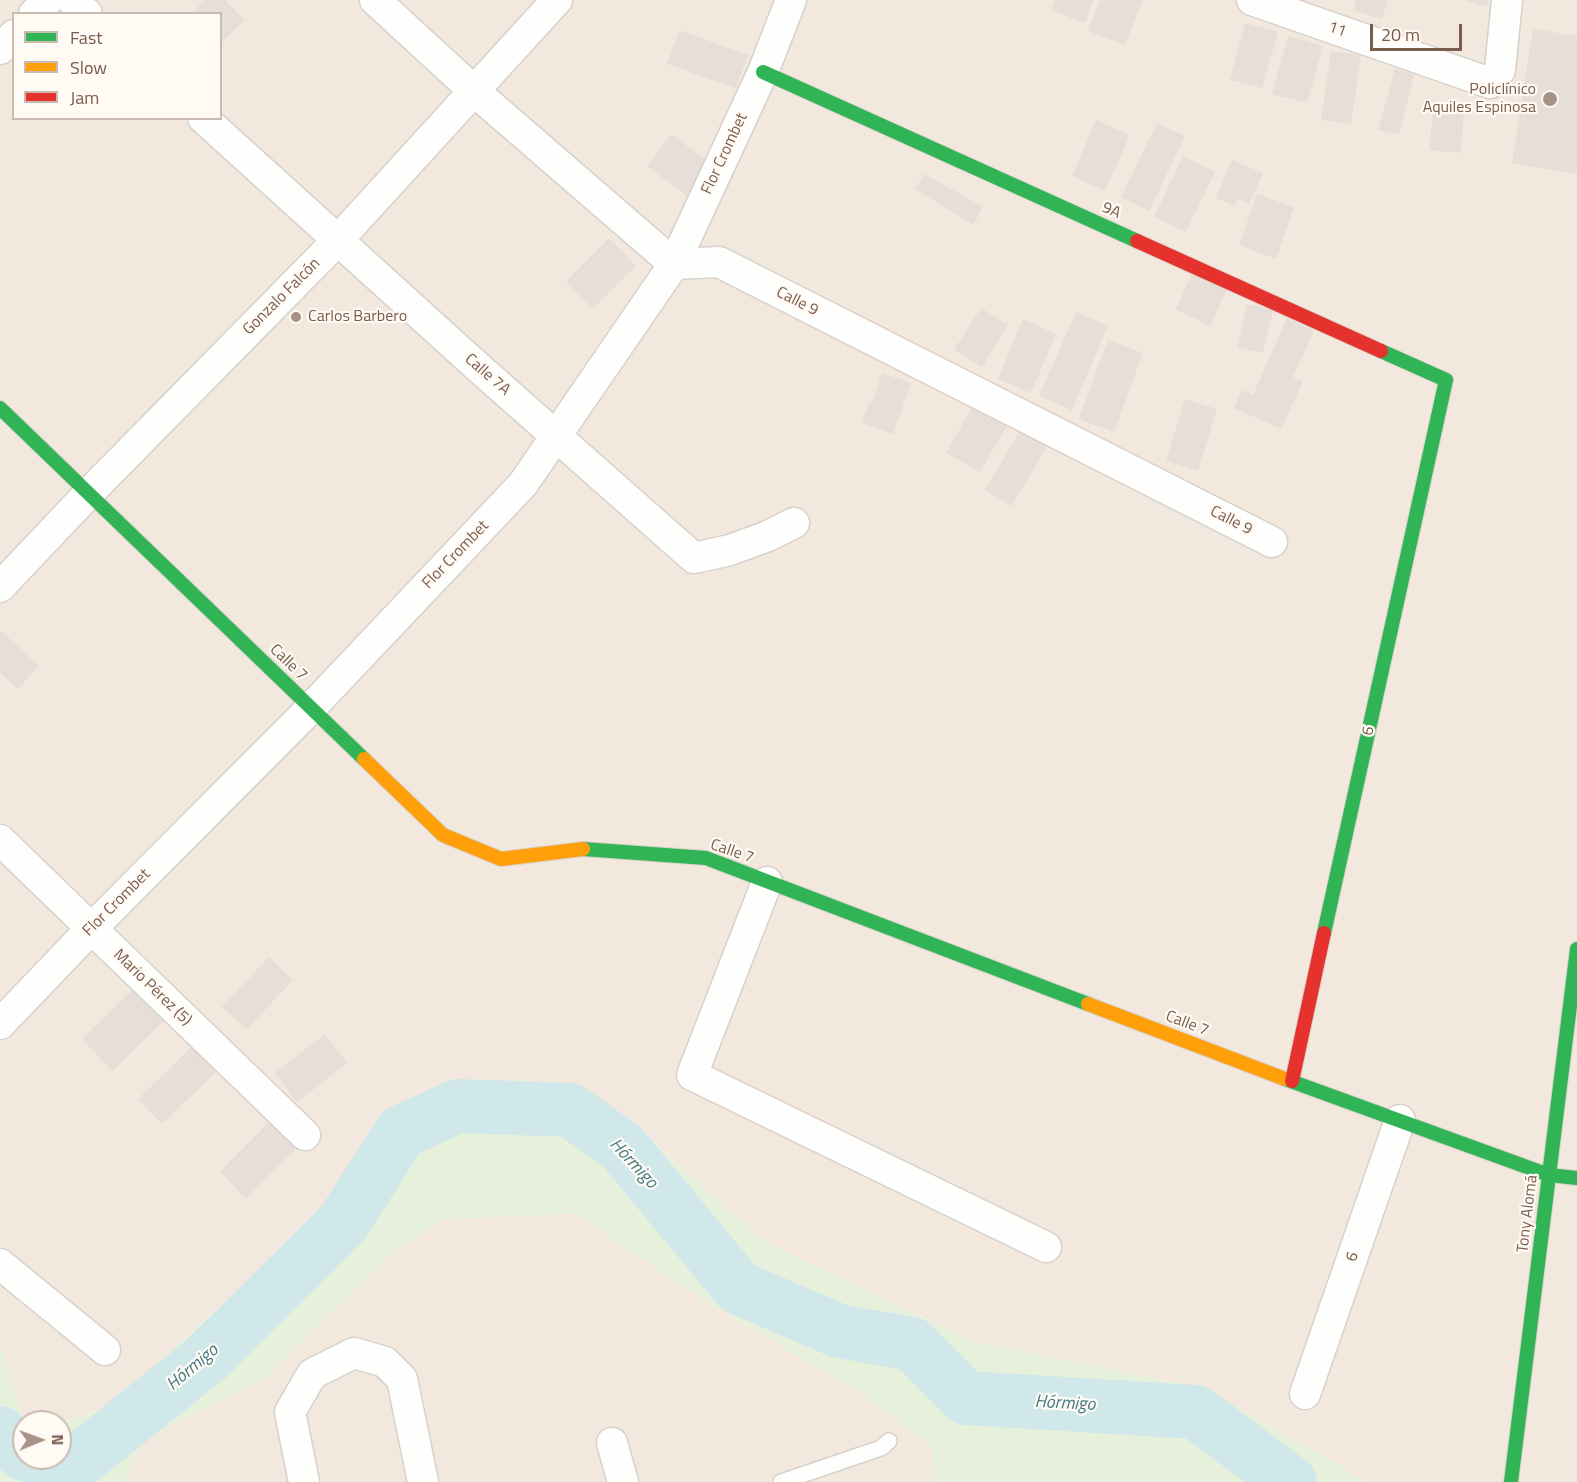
<!DOCTYPE html>
<html>
<head>
<meta charset="utf-8">
<style>
  body { margin:0 }
  #map { position:relative; width:1577px; height:1482px; overflow:hidden; background:#f9f5f0; font-family:"Titillium Web",sans-serif }
  canvas { display:block }
  .legend { position:absolute; left:12px; top:12px; width:210px; height:108px; box-sizing:border-box; background:#fffaf3; border:2px solid #cabbb1; margin:0; padding:8px 10px; list-style:none; font-size:18px; color:#7a5c4d }
  .legend li { display:flex; align-items:center; gap:12px; height:30px }
  .legend b { width:30px; border:2px solid #cabbb1 }
  .north { position:absolute; left:12px; top:1410px; width:60px; height:60px; box-sizing:border-box; background:#fffaf3; border:2px solid #cabbb1; border-radius:50%; rotate:89deg; font-size:16px; font-weight:700; line-height:24px; text-align:center; color:#7a5c4d }
  .north::after { content:''; display:block; margin:auto; width:21px; height:27px; background:#a69286; clip-path:polygon(50% 0,100% 100%,50% 72%,0 100%) }
  .scale { position:absolute; left:1370px; top:24px; width:92px; height:27px; box-sizing:border-box; border:3px solid #7a5c4d; border-top:0; padding-left:8px; font-size:18px; line-height:21px; white-space:nowrap; color:#7a5c4d; -webkit-text-stroke:4px #fffaf3; paint-order:stroke }
</style>
</head>
<body>
<div id="map">
<canvas width="1577" height="1482"></canvas>
<ul class="legend">
<li><b style="height:8px;background:#30b455"></b>Fast</li>
<li><b style="height:8px;background:#ff9f0a"></b>Slow</li>
<li><b style="height:8px;background:#e5322d"></b>Jam</li>
</ul>
<div class="north">N</div>
<div class="scale">20 m</div>
</div>
<script>
const c = document.querySelector('canvas').getContext('2d');
c.lineJoin = 'round';
function fill(path, color) {
  c.fillStyle = color;
  c.fill(path, 'evenodd');
}
function poly(rows) {
  const path = new Path2D();
  for (const r of rows) {
    path.moveTo(r[0], r[1]);
    for (let i = 2; i < r.length; i += 2) path.lineTo(r[i], r[i + 1]);
  }
  return path;
}
function strokePath(path, color, width, dash) {
  c.strokeStyle = color;
  c.lineWidth = width;
  c.lineCap = dash ? 'butt' : 'round';
  c.setLineDash(dash || []);
  c.stroke(path);
}
function label(font, color, halo, rows, align = 'center') {
  c.font = font + ' "Titillium Web",sans-serif';
  c.lineWidth = 4.5;
  c.setLineDash([]);
  c.textBaseline = 'middle';
  c.strokeStyle = halo;
  c.fillStyle = color;
  for (const [text, x, y, turn = 0] of rows) {
    c.save();
    c.translate(x, y);
    c.rotate((+turn || 0) * Math.PI / 180);
    c.textAlign = isNaN(turn) ? turn : align;
    if (halo) c.strokeText(text, 0, 0);
    c.fillText(text, 0, 0);
    c.restore();
  }
}
fill(poly([
  [0,0,1577,0,1577,1482,1368,1482,1203,1388,973,1341,766,1243,638,1127,391,1125,305,1232,203,1321,112,1407,58,1422,24,1422,0,1344],
  [14,14,220,14,220,118,14,118],
  [576,1214,703,1300,863,1394,931,1445,935,1482,125,1482,125,1479,142,1440,262,1381,396,1249,445,1219]
]), '#f2e8de');
fill(poly([
  [524,1079,638,1127,766,1243,973,1341,1203,1388,1368,1482,935,1482,931,1445,863,1394,703,1300,575,1214,445,1219,396,1249,262,1381,142,1440,125,1479,125,1482,0,1482,0,1344,24,1422,24,1458,60,1458,60,1422,58,1422,112,1407,203,1321,305,1232,391,1125,426,1092]
]), '#e7f0db');
strokePath(poly([
  [0,1433,24,1454],
  [36,1458,70,1468,207,1358,343,1223,401,1132,458,1106,570,1110,622,1147,739,1288,839,1331,912,1344,966,1398,1196,1412,1290,1482]
]), '#d0e8ea', 54);
fill(poly([
  [205,0,225,0,245,20,220,44,220,14,191,14],
  [1055,0,1093,0,1085,23,1051,10],
  [1100,0,1143,0,1125,45,1088,31],
  [1356,0,1388,0,1382,19,1354,11],
  [1464,0,1489,0,1487,7],
  [1245,23,1278,32,1262,88,1230,80],
  [1533,29,1577,36,1577,174,1512,163],
  [679,30,748,55,736,88,667,64],
  [1288,36,1323,46,1307,103,1272,94],
  [1331,51,1361,55,1351,124,1321,120],
  [1395,69,1414,74,1399,135,1378,130],
  [1434,103,1465,106,1460,153,1429,150],
  [1096,120,1130,135,1105,191,1072,176],
  [1157,123,1185,136,1149,211,1121,197],
  [671,134,714,166,690,198,647,166],
  [1183,156,1215,172,1186,232,1154,217],
  [1232,160,1263,173,1249,204,1238,199,1235,206,1216,198],
  [924,174,982,206,974,225,915,189],
  [1257,194,1294,207,1276,259,1239,245],
  [609,238,636,266,593,309,566,281],
  [1193,271,1228,287,1210,326,1176,309],
  [1247,304,1273,310,1263,353,1237,347],
  [981,308,1008,325,982,367,954,350],
  [1076,312,1108,326,1072,410,1039,396],
  [1287,318,1314,331,1293,377,1303,381,1281,429,1234,408,1242,390,1253,395],
  [1023,319,1056,334,1031,393,998,379],
  [1108,340,1143,353,1114,432,1079,419],
  [882,373,911,383,893,434,862,423,869,402,872,403],
  [1185,399,1217,409,1198,471,1166,461],
  [974,404,1008,424,980,472,946,453],
  [1022,428,1049,444,1011,506,985,490],
  [0,630,39,666,18,689,0,673],
  [269,957,293,980,247,1029,222,1007],
  [133,989,164,1021,112,1071,82,1039],
  [325,1034,347,1063,297,1102,275,1073],
  [192,1047,216,1072,162,1124,138,1099],
  [272,1119,298,1146,246,1199,220,1171]
]), '#e6ded7');
const lane = poly([
  [781,1482,881,1448,889,1441]
]);
const street = poly([
  [72,0,87,14],
  [375,0,474,91,674,264,719,262,1272,542],
  [1252,0,1490,83,1500,70,1507,0],
  [34,14,48,0],
  [0,49,14,35],
  [203,118,479,368,694,558,730,550,768,536,794,523],
  [0,587,89,493,337,241,557,0],
  [0,840,305,1135],
  [767,882,692,1075,1046,1247],
  [0,1024,91,929,311,708,523,484,674,264,763,72,791,0],
  [0,1264,105,1350],
  [1305,1394,1400,1120],
  [612,1443,623,1482],
  [304,1482,290,1412,312,1374,354,1353,385,1362,402,1379,423,1482]
]);
const fast = poly([
  [763,72,1137,241],
  [0,408,364,759],
  [583,849,706,858,1088,1004],
  [1324,933,1446,380,1381,351],
  [1285,1079,1549,1175,1577,1178],
  [1511,1482,1577,949]
]);
const slow = poly([
  [364,759,443,835,501,859,583,849],
  [1088,1004,1285,1079]
]);
const jam = poly([
  [1137,241,1381,351],
  [1292,1081,1324,933]
]);
strokePath(lane, '#d7d1cb', 18);
strokePath(street, '#d7d1cb', 33);
strokePath(fast, '#d9d2cb', 16);
strokePath(slow, '#d9d2cb', 16);
strokePath(jam, '#d9d2cb', 16);
strokePath(lane, '#fefefd', 15);
strokePath(street, '#fefefd', 30);
strokePath(fast, '#30b455', 14);
strokePath(slow, '#ff9f0a', 14);
strokePath(jam, '#e5322d', 14);
for (const [x, y, r, color] of [
  [1550,99,8,"#a69286"],
  [296,317,6,"#a69286"]
]) {
  const dot = new Path2D();
  dot.arc(x, y, r, 0, 2 * Math.PI);
  c.fillStyle = color;
  c.fill(dot);
  strokePath(dot, '#fffaf3', 2);
}
label('16px', '#7a5c4d', '#fffaf3', [
  ["11",1337,30,19],
  ["Flor Crombet",725,154,-65],
  ["9A",1111,211,24],
  ["Gonzalo Falcón",282,297,-45],
  ["Calle 9",797,302,27],
  ["Calle 7A",487,375,41],
  ["Calle 9",1231,521,27],
  ["Flor Crombet",456,555,-46],
  ["Calle 7",288,663,44],
  ["6",1369,731,-78],
  ["Calle 7",732,852,19],
  ["Flor Crombet",117,903,-45],
  ["Mario Pérez (5)",152,988,44],
  ["Calle 7",1187,1024,21],
  ["Tony Alomá",1528,1214,-83],
  ["6",1353,1257,-71]
]);
label('16px', '#7a5c4d', '#fffaf3', [
  ["Policlínico",1536,90],
  ["Aquiles Espinosa",1536,108],
  ["Carlos Barbero",308,317,"left"]
], 'right');
label('italic 18px', '#437c86', '#fffaf3', [
  ["Hórmigo",633,1164,47],
  ["Hórmigo",193,1368,-40],
  ["Hórmigo",1065,1404,3]
]);
</script>
</body>
</html>
